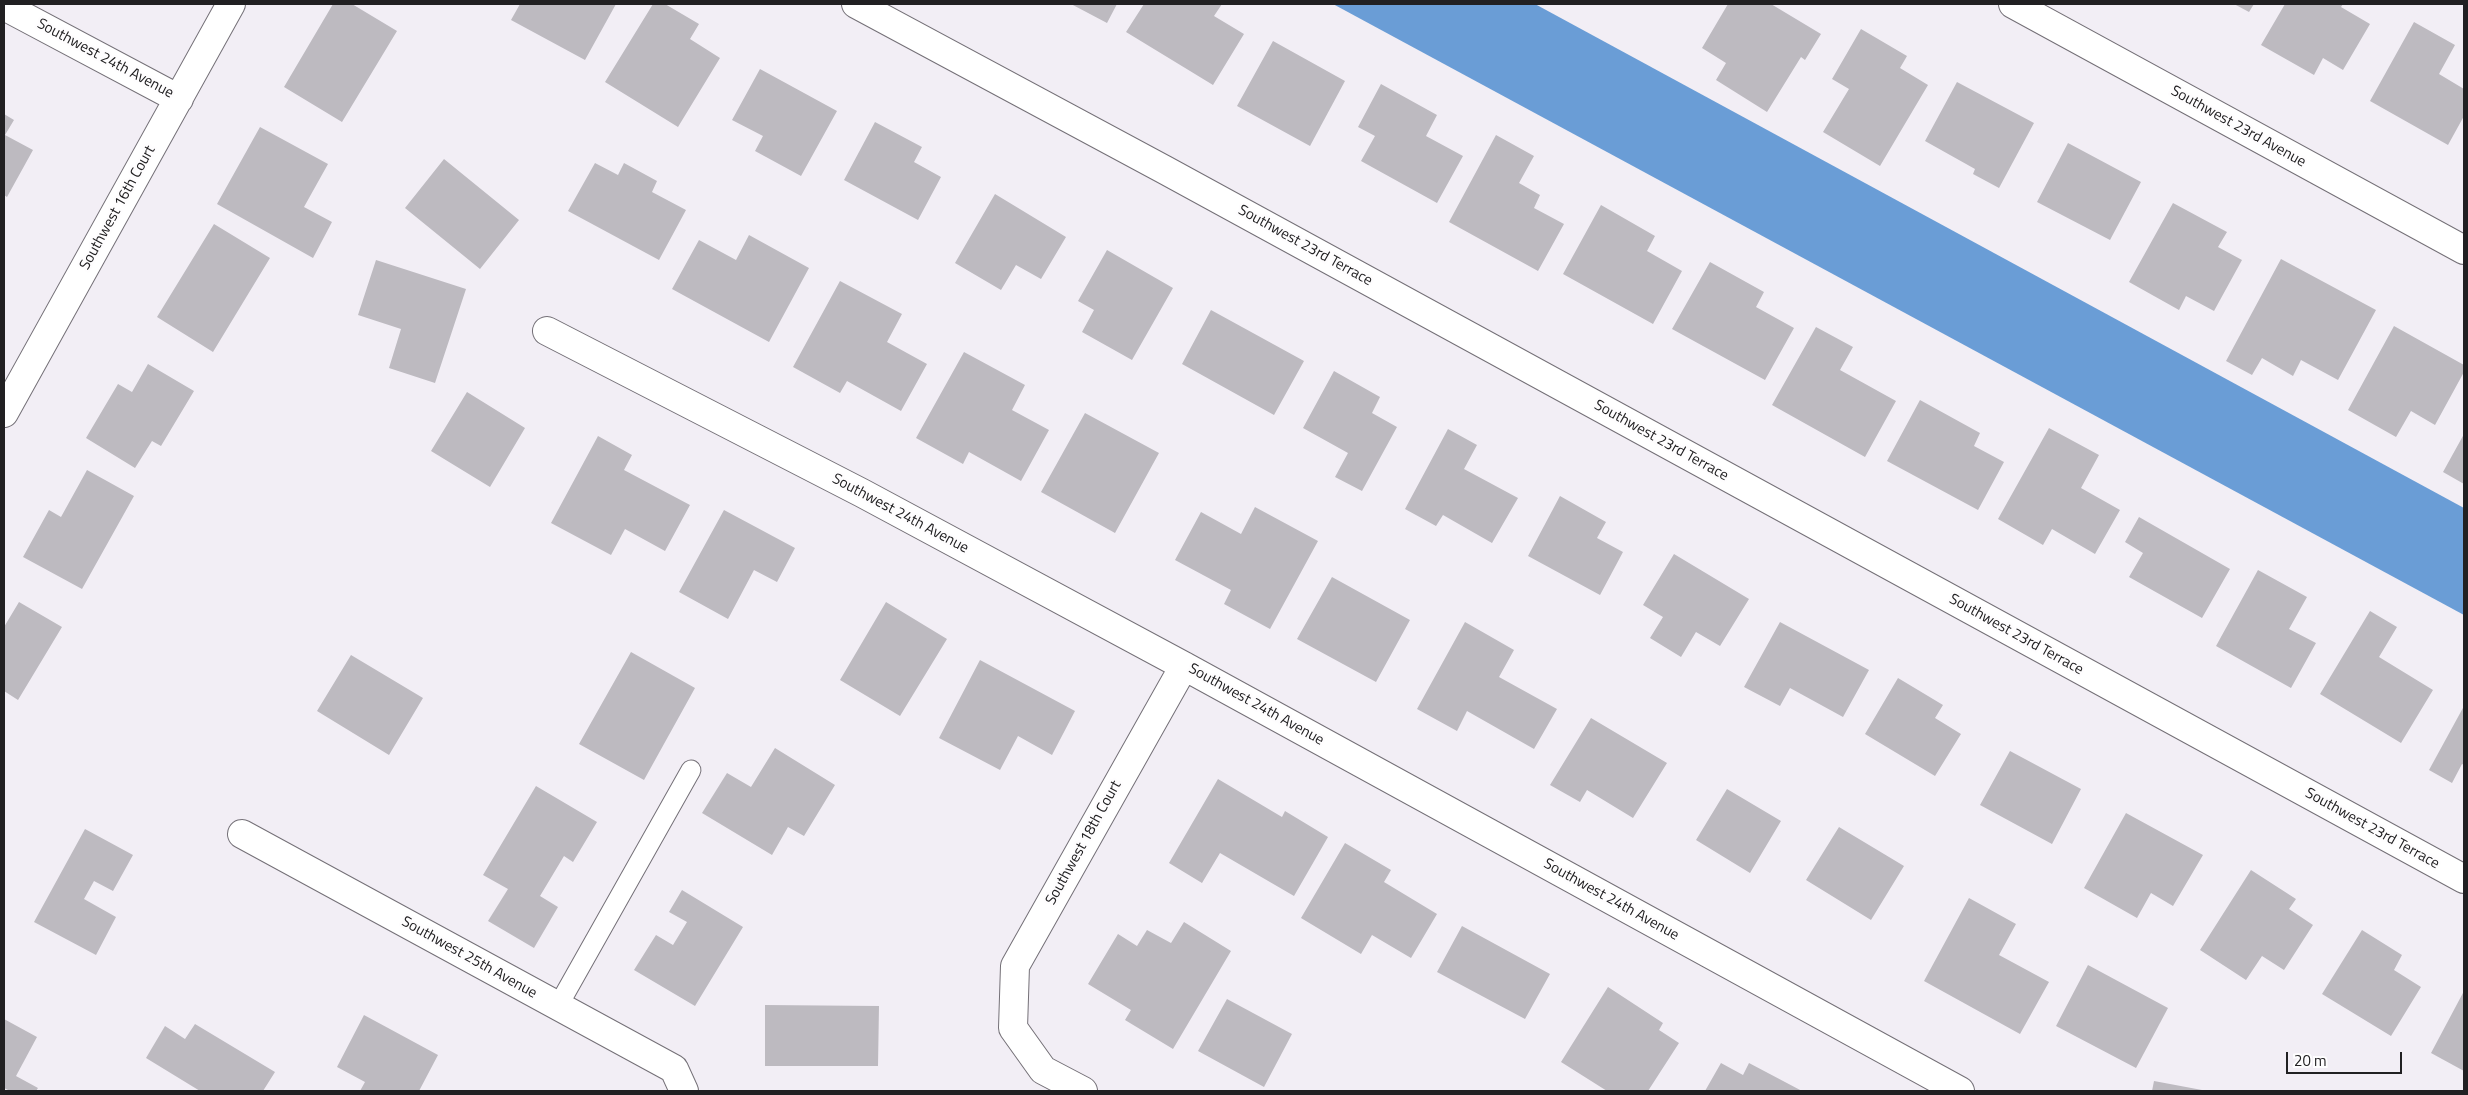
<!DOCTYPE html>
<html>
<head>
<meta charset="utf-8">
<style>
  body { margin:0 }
  #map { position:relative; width:2468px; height:1095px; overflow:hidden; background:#f2eef5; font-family:"Titillium Web",sans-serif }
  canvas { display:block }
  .frame { position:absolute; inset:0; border:5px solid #212022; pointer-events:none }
  .scale { position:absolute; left:2286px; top:1052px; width:116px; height:22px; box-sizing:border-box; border:2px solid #212022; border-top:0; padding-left:6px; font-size:15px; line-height:18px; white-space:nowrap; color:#212022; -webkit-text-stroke:4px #fefdfe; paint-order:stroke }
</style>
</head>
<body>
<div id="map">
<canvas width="2468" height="1095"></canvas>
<div class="frame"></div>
<div class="scale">20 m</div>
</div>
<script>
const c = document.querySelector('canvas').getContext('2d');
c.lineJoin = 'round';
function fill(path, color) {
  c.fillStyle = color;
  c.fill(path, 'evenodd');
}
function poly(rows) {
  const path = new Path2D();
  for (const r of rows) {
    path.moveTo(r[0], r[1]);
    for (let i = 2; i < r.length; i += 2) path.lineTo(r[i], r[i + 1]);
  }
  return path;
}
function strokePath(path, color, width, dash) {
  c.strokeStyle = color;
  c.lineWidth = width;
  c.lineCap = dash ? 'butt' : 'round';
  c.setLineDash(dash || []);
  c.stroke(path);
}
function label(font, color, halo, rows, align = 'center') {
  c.font = font + ' "Titillium Web",sans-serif';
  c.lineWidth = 5;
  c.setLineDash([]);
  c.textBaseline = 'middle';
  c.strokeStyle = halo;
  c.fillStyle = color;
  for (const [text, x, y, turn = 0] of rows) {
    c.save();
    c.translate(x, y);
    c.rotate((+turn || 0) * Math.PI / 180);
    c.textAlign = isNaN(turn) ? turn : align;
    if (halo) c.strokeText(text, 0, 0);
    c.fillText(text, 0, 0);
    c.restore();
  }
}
fill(poly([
  [1333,4,1535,4,2464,508,2464,615]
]), '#6a9dd6');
fill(poly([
  [333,4,352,4,397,31,342,122,284,87],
  [520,4,616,4,585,60,511,20],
  [653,4,665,4,699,24,690,39,720,58,678,127,605,82],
  [1071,4,1117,4,1107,23],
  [1144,4,1222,4,1214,16,1244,34,1213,85,1126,32],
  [1728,4,1771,4,1821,34,1805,60,1801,57,1767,112,1716,80,1726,63,1702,48],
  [2234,4,2254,4,2249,12],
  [2285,4,2343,4,2341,7,2370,24,2343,70,2323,58,2314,75,2261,45],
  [2414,22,2455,45,2439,74,2464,89,2464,116,2448,145,2370,101],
  [1861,29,1907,56,1900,68,1928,85,1880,166,1823,132,1849,89,1832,79],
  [1273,41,1345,81,1310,146,1237,106],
  [760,69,837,111,801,176,755,151,763,136,732,120],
  [1957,82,2034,123,1999,188,1973,174,1975,169,1925,141],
  [1381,84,1437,115,1426,136,1463,156,1437,203,1361,161,1375,136,1358,127],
  [4,114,14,120,5,135,33,150,7,197,4,195],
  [875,122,922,147,914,162,941,177,918,220,844,180],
  [260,127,328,164,304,207,332,222,313,258,217,204],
  [1496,135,1534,156,1519,183,1540,195,1534,208,1564,224,1538,271,1449,222],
  [2068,143,2141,182,2110,240,2037,202],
  [444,159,519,220,480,269,405,208],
  [595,163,618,175,624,163,657,181,652,192,686,210,659,260,568,211],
  [995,194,1066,237,1041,279,1016,265,1001,290,955,263],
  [2173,203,2227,232,2218,247,2242,260,2214,311,2186,296,2179,310,2129,282],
  [1601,205,1655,236,1647,251,1682,271,1653,324,1563,274],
  [214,224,270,258,213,352,157,317],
  [749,235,809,268,769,342,672,289,699,240,736,260],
  [1107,250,1173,288,1132,360,1082,332,1094,310,1078,301],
  [2281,259,2376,310,2338,380,2301,360,2293,376,2262,358,2252,375,2226,361],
  [376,260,466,289,435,383,389,368,401,329,358,315],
  [1710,262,1764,292,1756,307,1794,328,1765,380,1672,329],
  [840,281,902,314,887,342,927,364,901,411,847,381,840,393,793,367],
  [1211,310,1304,361,1274,415,1182,364],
  [2394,326,2464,365,2464,372,2435,425,2411,411,2396,437,2348,410],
  [1816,327,1853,347,1840,370,1896,401,1865,457,1772,405],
  [964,352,1025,385,1012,410,1049,430,1021,481,969,452,963,464,916,438],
  [148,364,194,391,161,446,152,441,135,468,86,438,118,384,132,392],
  [1334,371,1380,397,1372,413,1397,427,1362,491,1335,477,1348,453,1303,428],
  [467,392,525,428,490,487,431,451],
  [1920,400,1980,433,1974,446,2004,462,1978,510,1887,461],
  [1085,413,1159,453,1115,533,1041,492],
  [2049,428,2099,455,2081,488,2120,510,2095,554,2052,529,2043,545,1998,519],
  [1448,429,1477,445,1464,469,1518,498,1492,543,1443,515,1436,526,1405,509],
  [2464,434,2464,484,2443,472],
  [598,436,632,455,624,470,690,505,665,551,625,529,611,555,551,523],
  [87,470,134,496,82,589,23,557,49,510,61,517],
  [1560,496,1606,522,1597,538,1623,552,1600,595,1528,556],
  [1255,507,1318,541,1270,629,1224,604,1231,590,1175,560,1201,512,1241,534],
  [724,510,795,548,777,582,754,570,728,619,679,592],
  [2139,517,2230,569,2202,618,2129,577,2143,553,2125,542],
  [1674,554,1749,599,1720,646,1696,632,1681,657,1650,638,1663,617,1643,605],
  [2258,570,2307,597,2289,629,2316,643,2291,688,2216,646],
  [1332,577,1410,620,1376,682,1297,639],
  [19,602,62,627,18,700,4,691,4,627],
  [886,602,947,639,900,716,840,680],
  [2370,611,2397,627,2379,657,2433,690,2401,743,2320,694],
  [1465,622,1514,650,1499,677,1557,709,1534,749,1467,711,1457,731,1417,709],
  [1780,622,1869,670,1843,717,1790,688,1780,706,1744,687],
  [631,652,695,688,644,780,579,744],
  [351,655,423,698,389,755,317,711],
  [980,660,1075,711,1052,755,1018,736,1000,770,939,738],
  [1898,678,1943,705,1935,718,1961,734,1935,776,1865,734],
  [2464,706,2464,765,2462,764,2452,783,2429,770],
  [1591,718,1667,763,1633,818,1587,790,1580,802,1550,785],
  [775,748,835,785,804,836,788,827,772,855,702,813,727,773,751,787],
  [2010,751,2081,789,2052,844,1980,805],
  [1218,779,1282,817,1285,811,1328,837,1294,896,1220,853,1202,883,1169,863],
  [536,786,597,822,573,862,564,856,540,896,558,907,534,948,488,921,508,889,483,875],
  [1727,789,1781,821,1750,873,1696,840],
  [2126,813,2203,855,2173,906,2151,893,2137,918,2084,888],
  [1839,827,1904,866,1871,920,1806,880],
  [85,829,133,855,113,891,94,881,84,899,116,917,96,955,34,922],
  [1345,843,1391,870,1384,882,1437,914,1411,958,1372,935,1361,954,1301,918],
  [2251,870,2296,899,2289,909,2313,925,2284,970,2262,956,2246,980,2200,950],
  [682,890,743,927,695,1006,634,970,656,935,673,945,687,922,669,912],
  [1969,898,2016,924,1999,955,2049,982,2020,1034,1924,981],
  [1184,922,1231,951,1173,1049,1125,1020,1131,1010,1088,984,1118,934,1137,946,1147,930,1171,943],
  [1462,926,1550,974,1525,1019,1437,972],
  [2362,930,2402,955,2394,970,2421,987,2391,1036,2322,994],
  [2088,965,2168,1008,2136,1068,2056,1026],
  [1608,987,1663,1023,1659,1030,1679,1043,1648,1091,1607,1091,1561,1062],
  [2464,991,2464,1071,2431,1053],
  [1227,999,1292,1034,1264,1087,1198,1051],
  [765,1005,879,1006,878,1066,765,1066],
  [364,1015,438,1055,419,1091,360,1091,365,1082,337,1067],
  [4,1019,37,1037,16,1076,38,1088,36,1091,10,1091,4,1088],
  [195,1024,275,1072,263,1091,200,1091,146,1058,165,1026,185,1039],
  [1721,1063,1743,1075,1749,1063,1802,1091,1705,1091],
  [2154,1081,2202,1090,2202,1091,2152,1091]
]), '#bdbac0');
const lane = poly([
  [558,1006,691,770]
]);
const street = poly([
  [856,4,1165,170,2464,879],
  [2013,4,2464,250],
  [4,6,179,99],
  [547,331,862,493,1184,666,1960,1091],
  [4,413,231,4],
  [242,834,674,1069,684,1091],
  [1083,1091,1043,1070,1013,1028,1015,966,1184,666]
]);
strokePath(lane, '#747077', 21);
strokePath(street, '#747077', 30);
strokePath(lane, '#fff', 19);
strokePath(street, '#fff', 28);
label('15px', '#212022', '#fefdfe', [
  ["Southwest 24th Avenue",105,59,28],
  ["Southwest 23rd Avenue",2238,127,29],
  ["Southwest 16th Court",118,208,-61],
  ["Southwest 23rd Terrace",1305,246,29],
  ["Southwest 23rd Terrace",1661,441,29],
  ["Southwest 24th Avenue",900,514,28],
  ["Southwest 23rd Terrace",2016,635,29],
  ["Southwest 24th Avenue",1256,705,29],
  ["Southwest 23rd Terrace",2372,829,29],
  ["Southwest 18th Court",1084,843,-61],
  ["Southwest 24th Avenue",1611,900,29],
  ["Southwest 25th Avenue",469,958,29]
]);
</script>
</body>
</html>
